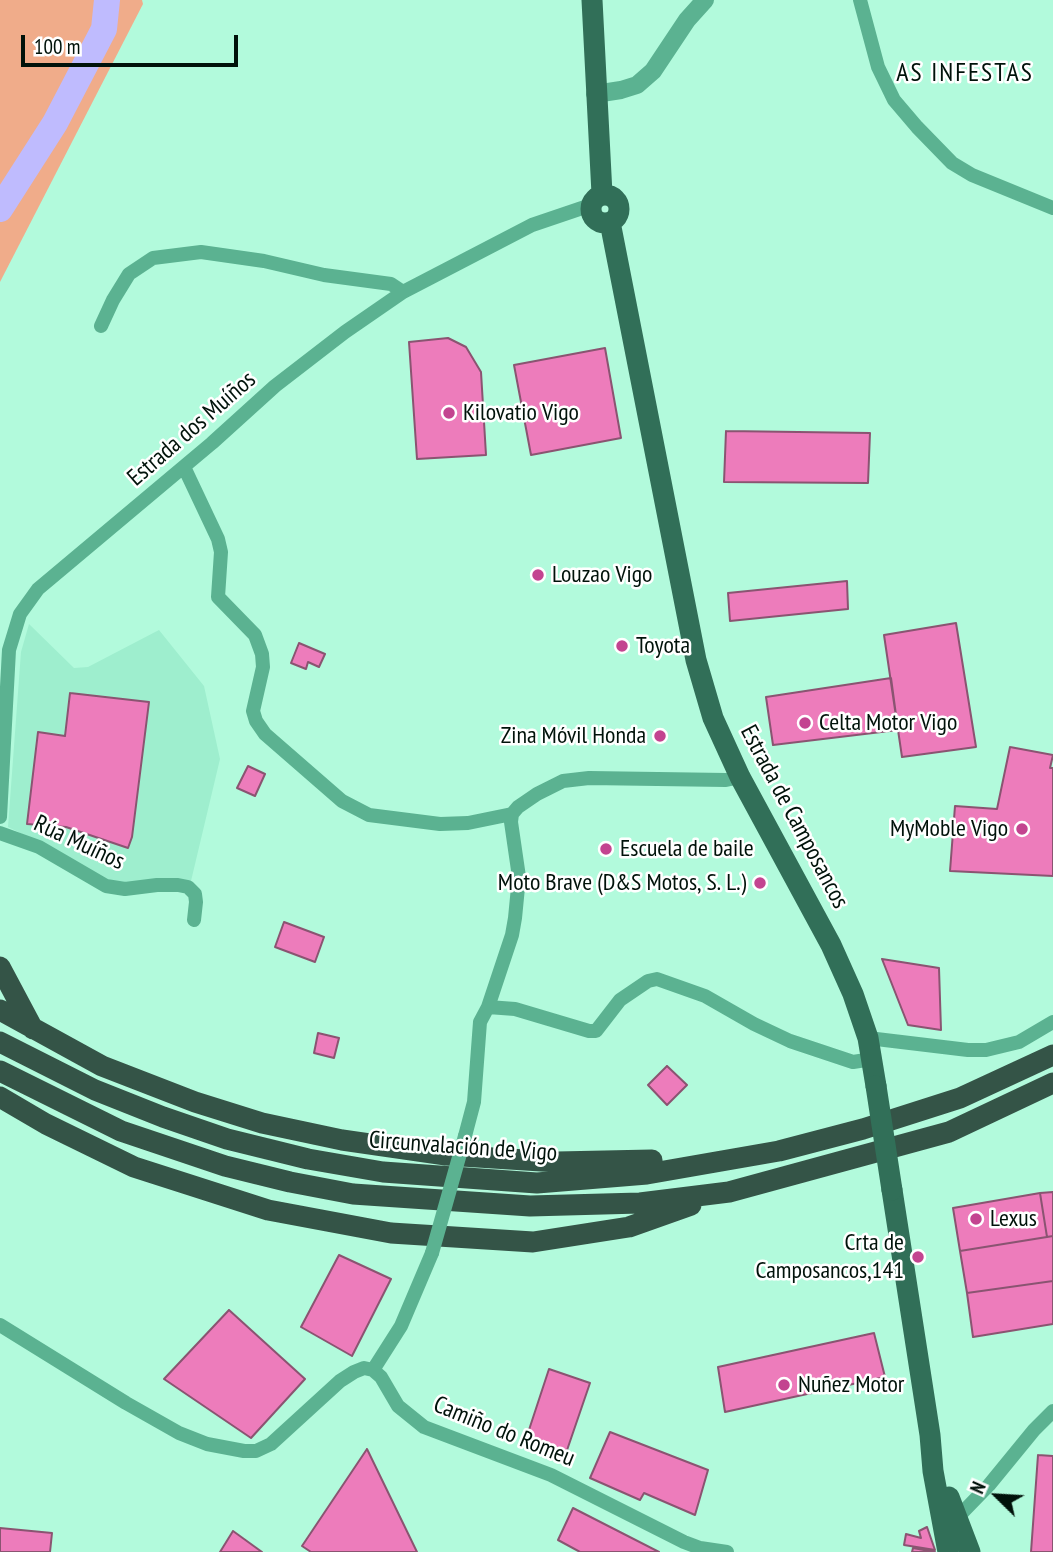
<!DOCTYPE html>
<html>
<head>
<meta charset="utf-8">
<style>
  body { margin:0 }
  #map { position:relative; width:1053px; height:1552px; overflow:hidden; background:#b2fadc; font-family:"PT Sans Narrow",sans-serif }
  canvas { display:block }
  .north { position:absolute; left:962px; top:1461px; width:70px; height:70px; -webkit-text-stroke:5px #fff; paint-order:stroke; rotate:294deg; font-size:19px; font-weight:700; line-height:28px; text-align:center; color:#00120a }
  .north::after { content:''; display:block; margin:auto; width:24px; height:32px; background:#00120a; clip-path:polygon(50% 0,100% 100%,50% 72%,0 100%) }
  .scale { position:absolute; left:21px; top:35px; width:217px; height:32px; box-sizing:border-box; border:4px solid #00120a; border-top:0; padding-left:9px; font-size:21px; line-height:24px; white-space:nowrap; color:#00120a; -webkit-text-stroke:5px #fff; paint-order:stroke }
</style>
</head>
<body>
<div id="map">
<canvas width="1053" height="1552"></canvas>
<div class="north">N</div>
<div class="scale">100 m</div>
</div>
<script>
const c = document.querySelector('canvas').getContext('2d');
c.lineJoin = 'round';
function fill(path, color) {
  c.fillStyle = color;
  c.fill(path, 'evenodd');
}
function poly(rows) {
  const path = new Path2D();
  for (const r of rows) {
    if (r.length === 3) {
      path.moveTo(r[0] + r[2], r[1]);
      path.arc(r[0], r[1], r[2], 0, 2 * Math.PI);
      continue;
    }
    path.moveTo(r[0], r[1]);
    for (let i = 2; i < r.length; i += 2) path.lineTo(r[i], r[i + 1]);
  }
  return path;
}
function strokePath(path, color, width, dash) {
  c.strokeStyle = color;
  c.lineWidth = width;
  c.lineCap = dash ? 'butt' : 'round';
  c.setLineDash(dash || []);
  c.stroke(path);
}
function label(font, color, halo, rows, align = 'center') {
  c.font = font + ' "PT Sans Narrow",sans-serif';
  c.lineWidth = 5;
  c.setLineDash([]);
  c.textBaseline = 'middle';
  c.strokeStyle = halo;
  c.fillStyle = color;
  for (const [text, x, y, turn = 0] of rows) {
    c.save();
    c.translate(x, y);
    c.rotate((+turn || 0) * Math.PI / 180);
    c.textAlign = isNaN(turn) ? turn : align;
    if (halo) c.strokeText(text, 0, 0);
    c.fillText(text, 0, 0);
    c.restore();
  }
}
fill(poly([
  [29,624,74,668,88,667,159,630,204,686,220,759,191,881,172,879,126,885,86,872,59,852,8,827,21,652]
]), '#9eeece');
fill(poly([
  [0,0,142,0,143,4,0,282]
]), '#f0ac8a');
strokePath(poly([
  [0,209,55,123,104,29,107,0]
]), '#bfbbfe', 26);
const building = poly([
  [448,338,466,347,481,372,486,455,417,459,409,342,448,338],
  [605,348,621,438,531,455,514,365,605,348],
  [726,431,870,433,868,483,724,482,726,431],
  [847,581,848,609,730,621,728,593,847,581],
  [956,623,976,747,902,757,884,635,956,623],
  [299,643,325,654,319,667,308,662,306,669,291,663,299,643],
  [891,678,898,730,773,745,766,697,891,678],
  [70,693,149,702,132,837,128,848,66,827,27,824,38,732,65,736,70,693],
  [1010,747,1053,755,1050,768,1053,768,1053,876,950,871,955,806,997,809,1010,747],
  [248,766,265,774,255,796,237,788,248,766],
  [284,922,324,937,315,962,275,947,284,922],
  [882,959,939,968,941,1030,908,1025,882,959],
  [318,1033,339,1038,334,1058,314,1053,318,1033],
  [667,1066,687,1085,667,1105,648,1085,667,1066],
  [1053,1192,1053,1236,1047,1237,1040,1193,1053,1192],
  [1040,1193,1047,1237,960,1251,953,1208,1040,1193],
  [1053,1236,1053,1281,967,1293,960,1251,1053,1236],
  [339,1255,391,1279,352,1356,301,1327,339,1255],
  [1053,1281,1053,1324,973,1337,967,1293,1053,1281],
  [229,1310,305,1379,251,1438,164,1379,229,1310],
  [874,1333,885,1377,725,1412,718,1367,874,1333],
  [549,1369,590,1383,565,1456,525,1442,549,1369],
  [610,1432,708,1470,695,1515,644,1493,640,1500,590,1478,610,1432],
  [367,1449,417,1552,311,1552,302,1546,367,1449],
  [1038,1455,1053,1456,1053,1552,1031,1552,1038,1455],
  [573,1508,659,1552,580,1552,558,1540,573,1508],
  [927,1527,935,1550,904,1545,906,1534,921,1538,919,1531,927,1527],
  [0,1528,52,1533,50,1552,0,1552,0,1528],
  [233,1531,262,1552,220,1552,233,1531],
  [913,1548,935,1552,912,1552,913,1548]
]);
fill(building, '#ed7cbb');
strokePath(building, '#8a5471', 2);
strokePath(poly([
  [860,0,878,67,894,100,917,127,952,163,972,175,1053,208],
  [101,326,113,300,129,274,153,258,201,252,264,261,324,275,391,284,403,292],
  [184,467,218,539,221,552,218,597,255,635,262,654,263,667,253,711,256,721,265,734,342,801,369,815,440,824,468,823,512,814],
  [0,817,9,650,20,614,38,589,212,443,275,386,345,332,403,292,532,225,591,205],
  [0,833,39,847,106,886,125,889,157,885,178,885,188,887,195,894,196,902,194,920],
  [488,1007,515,1009,589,1031,596,1031,620,1000,648,981,657,979,705,996,754,1024,790,1041,853,1062,872,1059],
  [868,1038,968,1050,986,1050,1019,1042,1053,1022],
  [465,1136,474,1102,480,1022,488,1007,512,935,515,918,519,877,511,822,512,814,518,807,537,794,563,781,589,778,726,780,740,777],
  [0,1325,126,1403,179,1433,207,1444,244,1451,256,1451,271,1444,340,1381,354,1372,364,1368,373,1370,381,1377,398,1406,424,1427,551,1475,684,1542,700,1548,727,1552],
  [373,1370,401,1326,432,1253],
  [957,1518,989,1485,1034,1430,1053,1411]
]), '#5bb291', 14);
strokePath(poly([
  [595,94,621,90,637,85,653,71,687,20,705,0]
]), '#5bb291', 18);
strokePath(poly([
  [592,0,602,194],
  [605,209,14],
  [610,222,696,660,713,718,740,777,831,945,853,994,868,1038,876,1086],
  [892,1190,930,1435,933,1471,948,1552],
  [949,1497,970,1552]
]), '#316f58', 21);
strokePath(poly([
  [0,967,33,1029],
  [0,1010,102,1066,195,1102,262,1123,342,1140,446,1155,557,1162,652,1160],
  [0,1042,95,1090,163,1117,227,1139,308,1159,383,1172,537,1183,647,1174,779,1151,863,1129,960,1098,1053,1055],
  [0,1071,121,1131,225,1166,290,1182,353,1194,530,1206,640,1203,729,1192,949,1132,1053,1083],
  [0,1097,46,1124,134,1167,268,1210,391,1233,533,1242,629,1227,691,1205]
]), '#345447', 21);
strokePath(poly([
  [432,1253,465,1136]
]), '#5bb291', 14);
strokePath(poly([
  [876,1086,892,1190]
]), '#316f58', 21);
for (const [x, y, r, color] of [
  [449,413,7,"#c34490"],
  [538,575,7,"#c34490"],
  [622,646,7,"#c34490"],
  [805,723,7,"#c34490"],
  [660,736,7,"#c34490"],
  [1022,829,7,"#c34490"],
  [606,849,7,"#c34490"],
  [760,883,7,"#c34490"],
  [976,1219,7,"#c34490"],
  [918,1257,7,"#c34490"],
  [784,1385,7,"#c34490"]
]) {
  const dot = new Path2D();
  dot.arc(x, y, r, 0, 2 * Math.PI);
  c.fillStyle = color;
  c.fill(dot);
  strokePath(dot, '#fff', 2.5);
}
label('24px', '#00120a', '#fff', [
  ["Kilovatio Vigo",463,413],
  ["Louzao Vigo",552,575],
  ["Toyota",636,646],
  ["Celta Motor Vigo",819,723],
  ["Zina Móvil Honda",646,736,"right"],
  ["MyMoble Vigo",1008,829,"right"],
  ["Escuela de baile",620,849],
  ["Moto Brave (D&S Motos, S. L.)",746,883,"right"],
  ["Lexus",990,1219],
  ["Crta de",904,1243,"right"],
  ["Camposancos,141",904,1271,"right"],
  ["Nuñez Motor",798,1385]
], 'left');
label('24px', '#00120a', '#fff', [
  ["Estrada dos Muíños",192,429,-41],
  ["Estrada de Camposancos",794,817,62],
  ["Rúa Muíños",79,843,25],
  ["Circunvalación de Vigo",463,1147,4],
  ["Camiño do Romeu",504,1432,22]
]);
c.letterSpacing = '2px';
label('26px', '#00120a', '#fff', [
  ["AS INFESTAS",965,74]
]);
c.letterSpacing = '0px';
</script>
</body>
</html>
